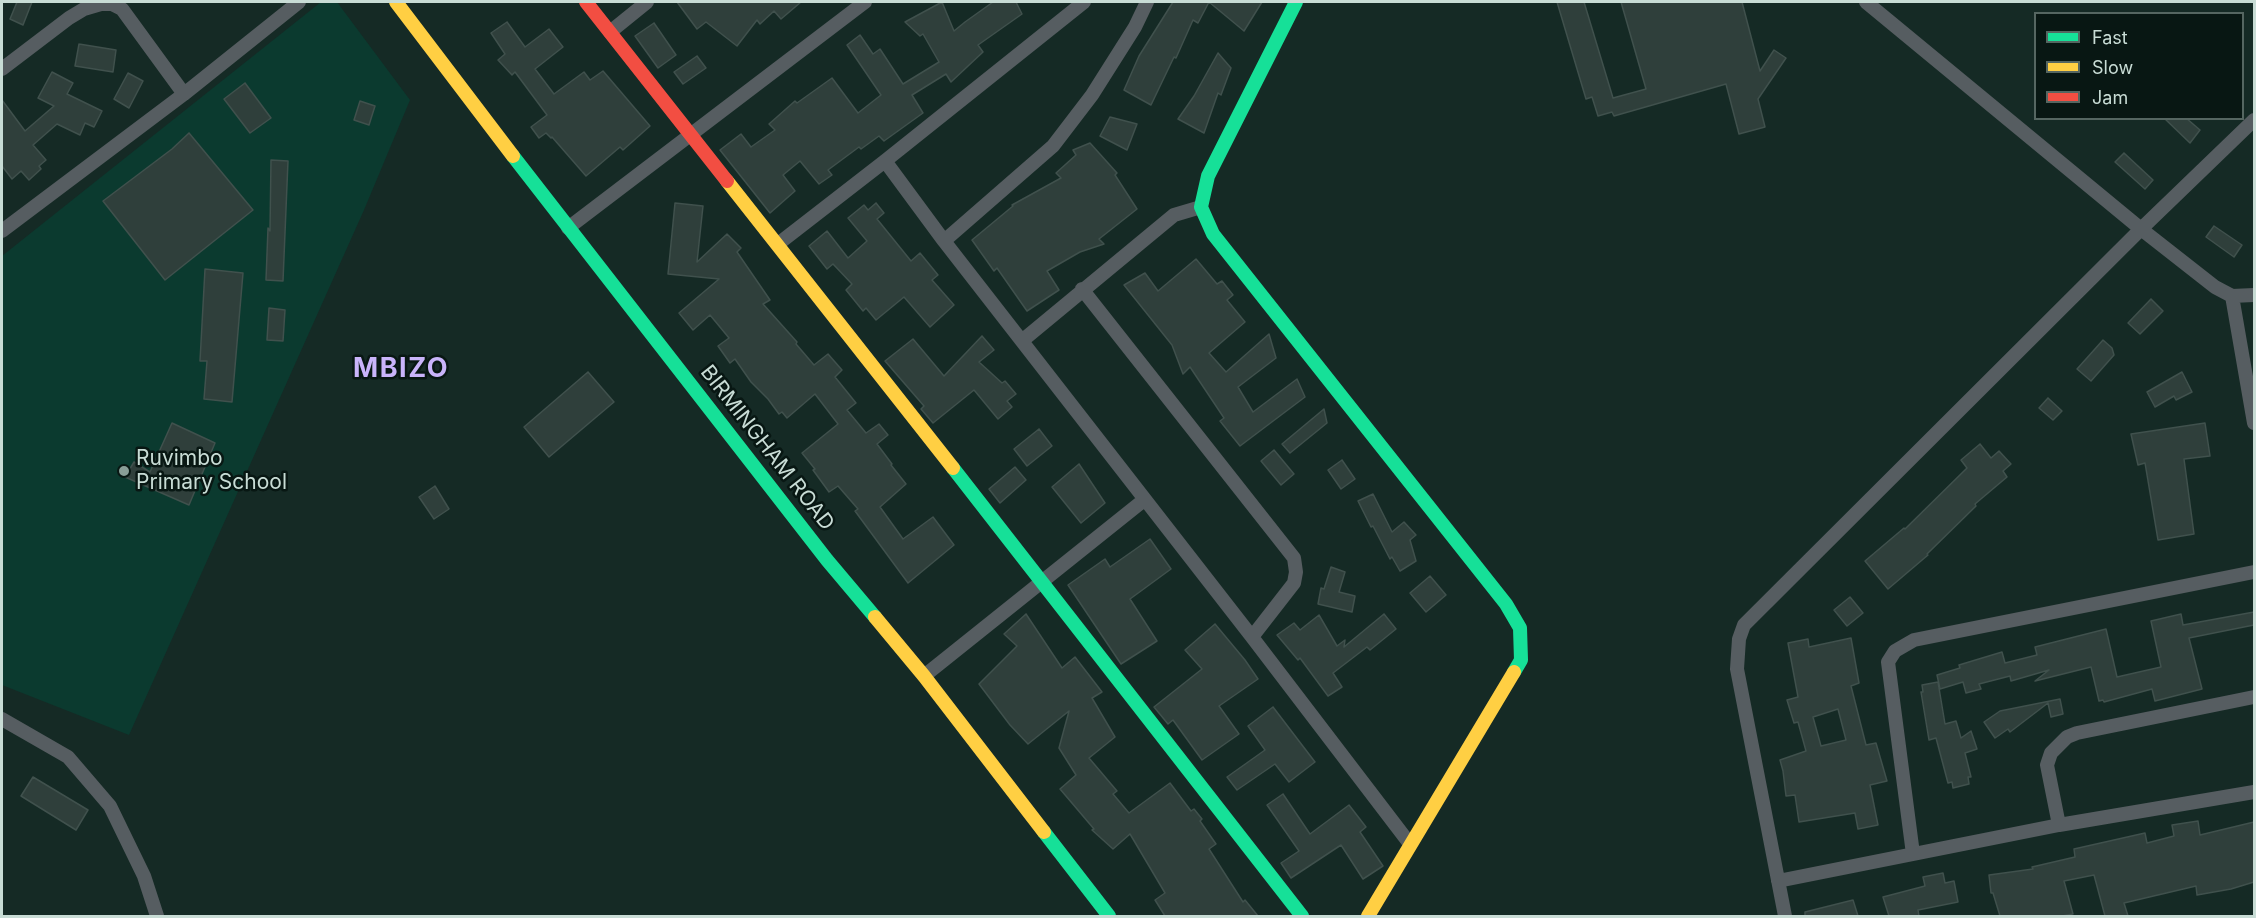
<!DOCTYPE html>
<html>
<head>
<meta charset="utf-8">
<style>
  body { margin:0 }
  #map { position:relative; width:2256px; height:918px; overflow:hidden; background:#152a25; font-family:Inter,sans-serif }
  canvas { display:block }
  .frame { position:absolute; inset:0; border:3px solid #c8dcd5; pointer-events:none }
  .legend { position:absolute; left:2034px; top:12px; width:210px; height:108px; box-sizing:border-box; background:#081713; border:2px solid #556661; margin:0; padding:8px 10px; list-style:none; font-size:18px; color:#c8dcd5 }
  .legend li { display:flex; align-items:center; gap:12px; height:30px }
  .legend b { width:30px; border:2px solid #556661 }
</style>
</head>
<body>
<div id="map">
<canvas width="2256" height="918"></canvas>
<div class="frame"></div>
<ul class="legend">
<li><b style="height:8px;background:#16e098"></b>Fast</li>
<li><b style="height:8px;background:#ffcf43"></b>Slow</li>
<li><b style="height:8px;background:#f24e42"></b>Jam</li>
</ul>
</div>
<script>
const c = document.querySelector('canvas').getContext('2d');
c.lineJoin = 'round';
function fill(path, color) {
  c.fillStyle = color;
  c.fill(path, 'evenodd');
}
function poly(rows) {
  const path = new Path2D();
  for (const r of rows) {
    path.moveTo(r[0], r[1]);
    for (let i = 2; i < r.length; i += 2) path.lineTo(r[i], r[i + 1]);
  }
  return path;
}
function strokePath(path, color, width, dash) {
  c.strokeStyle = color;
  c.lineWidth = width;
  c.lineCap = dash ? 'butt' : 'round';
  c.setLineDash(dash || []);
  c.stroke(path);
}
function label(font, color, halo, rows, align = 'center') {
  c.font = font + ' Inter,sans-serif';
  c.lineWidth = 5;
  c.setLineDash([]);
  c.textBaseline = 'middle';
  c.strokeStyle = halo;
  c.fillStyle = color;
  for (const [text, x, y, turn = 0] of rows) {
    c.save();
    c.translate(x, y);
    c.rotate((+turn || 0) * Math.PI / 180);
    c.textAlign = isNaN(turn) ? turn : align;
    if (halo) c.strokeText(text, 0, 0);
    c.fillText(text, 0, 0);
    c.restore();
  }
}
fill(poly([
  [321,2,337,2,410,100,364,210,129,735,2,685,2,256]
]), '#0b3a2f');
const building = poly([
  [17,2,32,2,23,25,10,19,17,2],
  [677,2,801,2,781,19,774,11,760,24,757,20,737,46,706,22,697,29,677,2],
  [942,2,954,31,965,22,993,2,1016,2,1022,14,978,45,983,52,951,82,946,74,912,95,923,113,884,141,879,136,861,149,859,147,828,170,832,175,819,184,800,161,783,175,795,191,770,213,720,150,741,134,751,147,775,130,769,124,795,101,797,103,832,78,858,113,881,95,847,45,860,35,873,54,880,49,903,84,939,62,923,34,920,36,905,22,942,2],
  [1173,2,1262,2,1244,31,1209,2,1198,23,1193,20,1176,58,1174,57,1151,105,1124,90,1139,56,1173,2],
  [1557,2,1584,2,1613,98,1646,89,1621,2,1742,2,1760,71,1774,50,1786,58,1758,99,1765,127,1739,134,1726,84,1614,116,1612,112,1598,116,1592,97,1586,99,1557,2],
  [507,22,525,47,549,29,563,47,535,69,554,94,584,72,590,80,603,71,650,126,623,150,620,147,586,176,552,137,551,138,546,133,539,138,531,127,547,115,515,72,512,75,498,60,505,54,491,33,507,22],
  [654,23,676,55,658,68,635,36,654,23],
  [79,44,116,50,113,72,75,66,79,44],
  [1218,53,1231,68,1221,95,1218,93,1204,133,1178,119,1194,96,1218,53],
  [697,56,706,68,683,84,674,72,697,56],
  [52,72,73,83,67,94,102,111,94,127,85,123,80,135,57,124,33,145,46,160,39,166,41,169,29,180,21,171,12,179,2,166,2,100,25,131,54,106,38,98,52,72],
  [128,73,143,81,129,108,114,99,128,73],
  [245,83,271,118,250,133,224,99,245,83],
  [360,101,375,106,369,125,354,120,360,101],
  [1110,117,1137,124,1127,150,1100,136,1110,117],
  [2164,118,2186,118,2200,130,2190,143,2164,118],
  [189,133,253,210,165,280,103,201,172,149,189,133],
  [1090,143,1117,173,1115,175,1137,209,1099,239,1104,244,1080,252,1047,271,1059,290,1027,311,997,268,994,271,972,240,1013,206,1012,205,1061,178,1056,173,1076,155,1073,150,1090,143],
  [2124,153,2153,180,2145,189,2115,162,2124,153],
  [271,160,288,161,283,281,266,280,268,228,270,231,271,160],
  [675,203,703,206,697,262,727,234,741,248,737,252,770,300,763,304,797,342,796,344,814,365,828,354,842,370,835,377,856,403,847,410,866,433,879,424,888,435,877,444,892,464,891,465,906,484,880,507,903,539,933,517,954,545,908,583,855,511,858,509,838,486,829,492,813,470,815,469,802,453,838,424,815,394,787,418,782,412,779,414,768,399,751,382,735,359,730,363,718,346,729,338,710,315,693,330,679,313,719,279,668,274,675,203],
  [876,203,884,213,877,219,911,261,920,253,938,275,932,280,954,305,930,327,904,297,876,320,866,308,863,311,846,290,852,284,833,264,827,269,809,246,827,231,848,258,867,241,848,218,864,205,868,210,876,203],
  [2214,226,2242,245,2234,257,2206,237,2214,226],
  [1196,259,1217,284,1222,281,1233,295,1227,300,1245,322,1209,353,1226,372,1269,334,1276,358,1238,387,1253,412,1297,379,1305,397,1240,446,1220,421,1224,418,1190,367,1183,374,1172,345,1124,285,1145,273,1158,291,1196,259],
  [205,269,243,273,232,402,204,399,207,361,200,361,205,269],
  [2151,299,2163,311,2140,334,2128,323,2151,299],
  [269,308,285,310,283,341,267,340,269,308],
  [982,336,994,350,979,362,1002,383,1005,381,1016,394,1007,401,1012,407,998,419,974,390,933,423,921,409,924,406,885,361,913,339,944,376,982,336],
  [2103,340,2112,348,2114,355,2091,381,2077,369,2103,340],
  [588,372,614,402,549,457,524,427,588,372],
  [2182,372,2192,392,2176,400,2174,396,2155,407,2147,392,2182,372],
  [2048,398,2062,411,2053,420,2039,408,2048,398],
  [1324,409,1327,423,1290,453,1282,444,1324,409],
  [172,423,215,443,189,505,125,477,134,462,150,472,172,423],
  [2205,423,2210,456,2184,459,2194,534,2158,540,2145,463,2138,465,2131,434,2205,423],
  [1039,429,1052,446,1027,466,1014,449,1039,429],
  [1980,444,1991,458,1999,451,2011,464,2003,471,2007,477,1975,504,1976,506,1927,554,1928,555,1888,589,1865,561,1904,528,1905,529,1967,468,1961,460,1980,444],
  [1274,450,1294,474,1281,485,1261,461,1274,450],
  [1342,460,1355,479,1341,489,1328,470,1342,460],
  [1079,464,1105,503,1081,523,1052,487,1079,464],
  [1015,467,1026,480,1000,503,989,489,1015,467],
  [435,486,449,509,434,519,419,497,435,486],
  [1373,494,1392,532,1404,522,1416,535,1410,540,1416,561,1400,571,1392,557,1390,559,1373,526,1371,527,1358,501,1373,494],
  [1150,539,1171,569,1130,599,1157,641,1121,664,1068,585,1105,559,1110,567,1150,539],
  [1331,567,1345,572,1339,592,1355,596,1352,612,1318,604,1321,588,1324,589,1331,567],
  [1430,576,1446,595,1426,612,1410,593,1430,576],
  [1850,597,1863,613,1847,626,1834,610,1850,597],
  [2254,612,2254,625,2189,638,2202,689,2155,701,2152,689,2104,702,2103,700,2099,701,2091,667,2035,681,2049,670,2011,681,2010,676,1979,684,1981,689,1966,693,1963,682,1940,689,1937,675,1960,668,1959,665,2002,652,2005,663,2037,655,2035,647,2106,629,2117,677,2161,667,2151,621,2181,614,2183,625,2254,612],
  [1026,614,1062,668,1075,657,1102,692,1092,698,1115,737,1089,758,1117,791,1113,794,1129,813,1170,783,1191,811,1194,809,1202,819,1200,821,1216,844,1209,849,1243,902,1245,900,1258,916,1165,916,1155,900,1165,893,1130,834,1113,849,1092,830,1094,829,1060,789,1076,775,1059,748,1069,711,1028,744,1010,725,979,684,1017,646,1004,634,1026,614],
  [1384,614,1396,629,1370,650,1367,647,1333,673,1342,687,1328,696,1300,658,1298,660,1277,635,1294,623,1300,630,1319,615,1337,646,1345,640,1344,647,1384,614],
  [1215,624,1245,660,1258,679,1219,706,1239,734,1202,760,1173,720,1168,724,1154,707,1202,669,1185,650,1215,624],
  [1851,638,1859,683,1851,686,1866,745,1876,743,1887,781,1870,785,1878,825,1858,829,1855,813,1799,822,1795,795,1786,796,1783,771,1780,760,1806,751,1798,722,1794,723,1787,700,1798,697,1788,643,1808,639,1809,647,1851,638],
  [1838,709,1846,740,1821,746,1813,717,1838,709],
  [1938,682,1945,724,1956,721,1961,738,1971,731,1977,749,1965,753,1971,777,1968,777,1969,784,1953,788,1952,782,1948,783,1936,738,1929,740,1921,692,1923,692,1922,685,1938,682],
  [2060,699,2063,714,2051,717,2048,703,2010,732,2008,729,1995,738,1984,722,2000,711,2060,699],
  [1273,707,1315,762,1289,782,1275,764,1237,790,1227,777,1265,750,1248,726,1273,707],
  [33,777,88,810,76,830,21,796,33,777],
  [1283,794,1310,834,1349,805,1366,827,1360,832,1383,866,1363,879,1341,845,1291,878,1281,863,1299,851,1267,805,1283,794],
  [2198,821,2200,835,2254,822,2254,882,2231,889,2197,895,2196,886,2124,903,2128,916,2105,916,2094,875,2064,881,2073,914,2062,916,2000,916,1993,893,1991,893,1989,875,2033,869,2032,867,2075,857,2074,849,2145,833,2147,843,2174,836,2172,825,2198,821],
  [1943,873,1945,883,1954,881,1958,902,1918,910,1919,916,1889,916,1883,897,1925,886,1923,877,1943,873],
  [1853,900,1858,916,1805,916,1805,912,1853,900]
]);
fill(building, '#2f3f3b');
strokePath(building, '#40514d', 1.5);
strokePath(poly([
  [1866,2,2141,229,2215,287,2232,296,2254,295],
  [610,32,647,2],
  [2,69,69,18,84,9,101,4,112,4,122,9,184,94],
  [885,161,944,241,1252,637,1410,844],
  [568,228,865,2],
  [2,231,184,94,299,2],
  [944,241,1053,146,1092,95,1135,27,1147,2],
  [778,244,885,161,1084,2],
  [1082,289,1294,558,1296,572,1294,583,1252,637],
  [2232,296,2254,423],
  [1023,340,1174,215,1201,207],
  [924,676,1144,500],
  [2,719,68,757,110,806,144,876,157,916],
  [2059,825,2047,765,2051,753,2067,737,2077,733,2254,697],
  [1913,854,1888,662,1895,651,1914,640,2254,572],
  [1778,881,2059,825,2254,792],
  [1785,916,1737,669,1739,639,1744,625,2141,229,2254,120]
]), '#565d61', 14);
strokePath(poly([
  [1296,2,1208,176,1201,207,1213,234,1506,604,1520,628,1521,660,1514,672],
  [513,156,827,560,875,617],
  [953,468,1302,916],
  [1044,832,1109,916]
]), '#16e098', 14);
strokePath(poly([
  [396,2,513,156],
  [727,181,953,468],
  [875,617,924,676,1044,832],
  [1368,916,1514,672]
]), '#ffcf43', 14);
strokePath(poly([
  [586,2,727,181]
]), '#f24e42', 14);
for (const [x, y, r, color] of [
  [124,471,6,"#899e97"]
]) {
  const dot = new Path2D();
  dot.arc(x, y, r, 0, 2 * Math.PI);
  c.fillStyle = color;
  c.fill(dot);
  strokePath(dot, '#081713', 2);
}
label('21px', '#c8dcd5', '#081713', [
  ["BIRMINGHAM ROAD",767,448,52]
]);
label('21px', '#c8dcd5', '#081713', [
  ["Ruvimbo",136,459],
  ["Primary School",136,483]
], 'left');
c.letterSpacing = '1.5px';
label('bold 27px', '#c9b4fa', '#081713', [
  ["MBIZO",401,369]
]);
c.letterSpacing = '0px';
</script>
</body>
</html>
